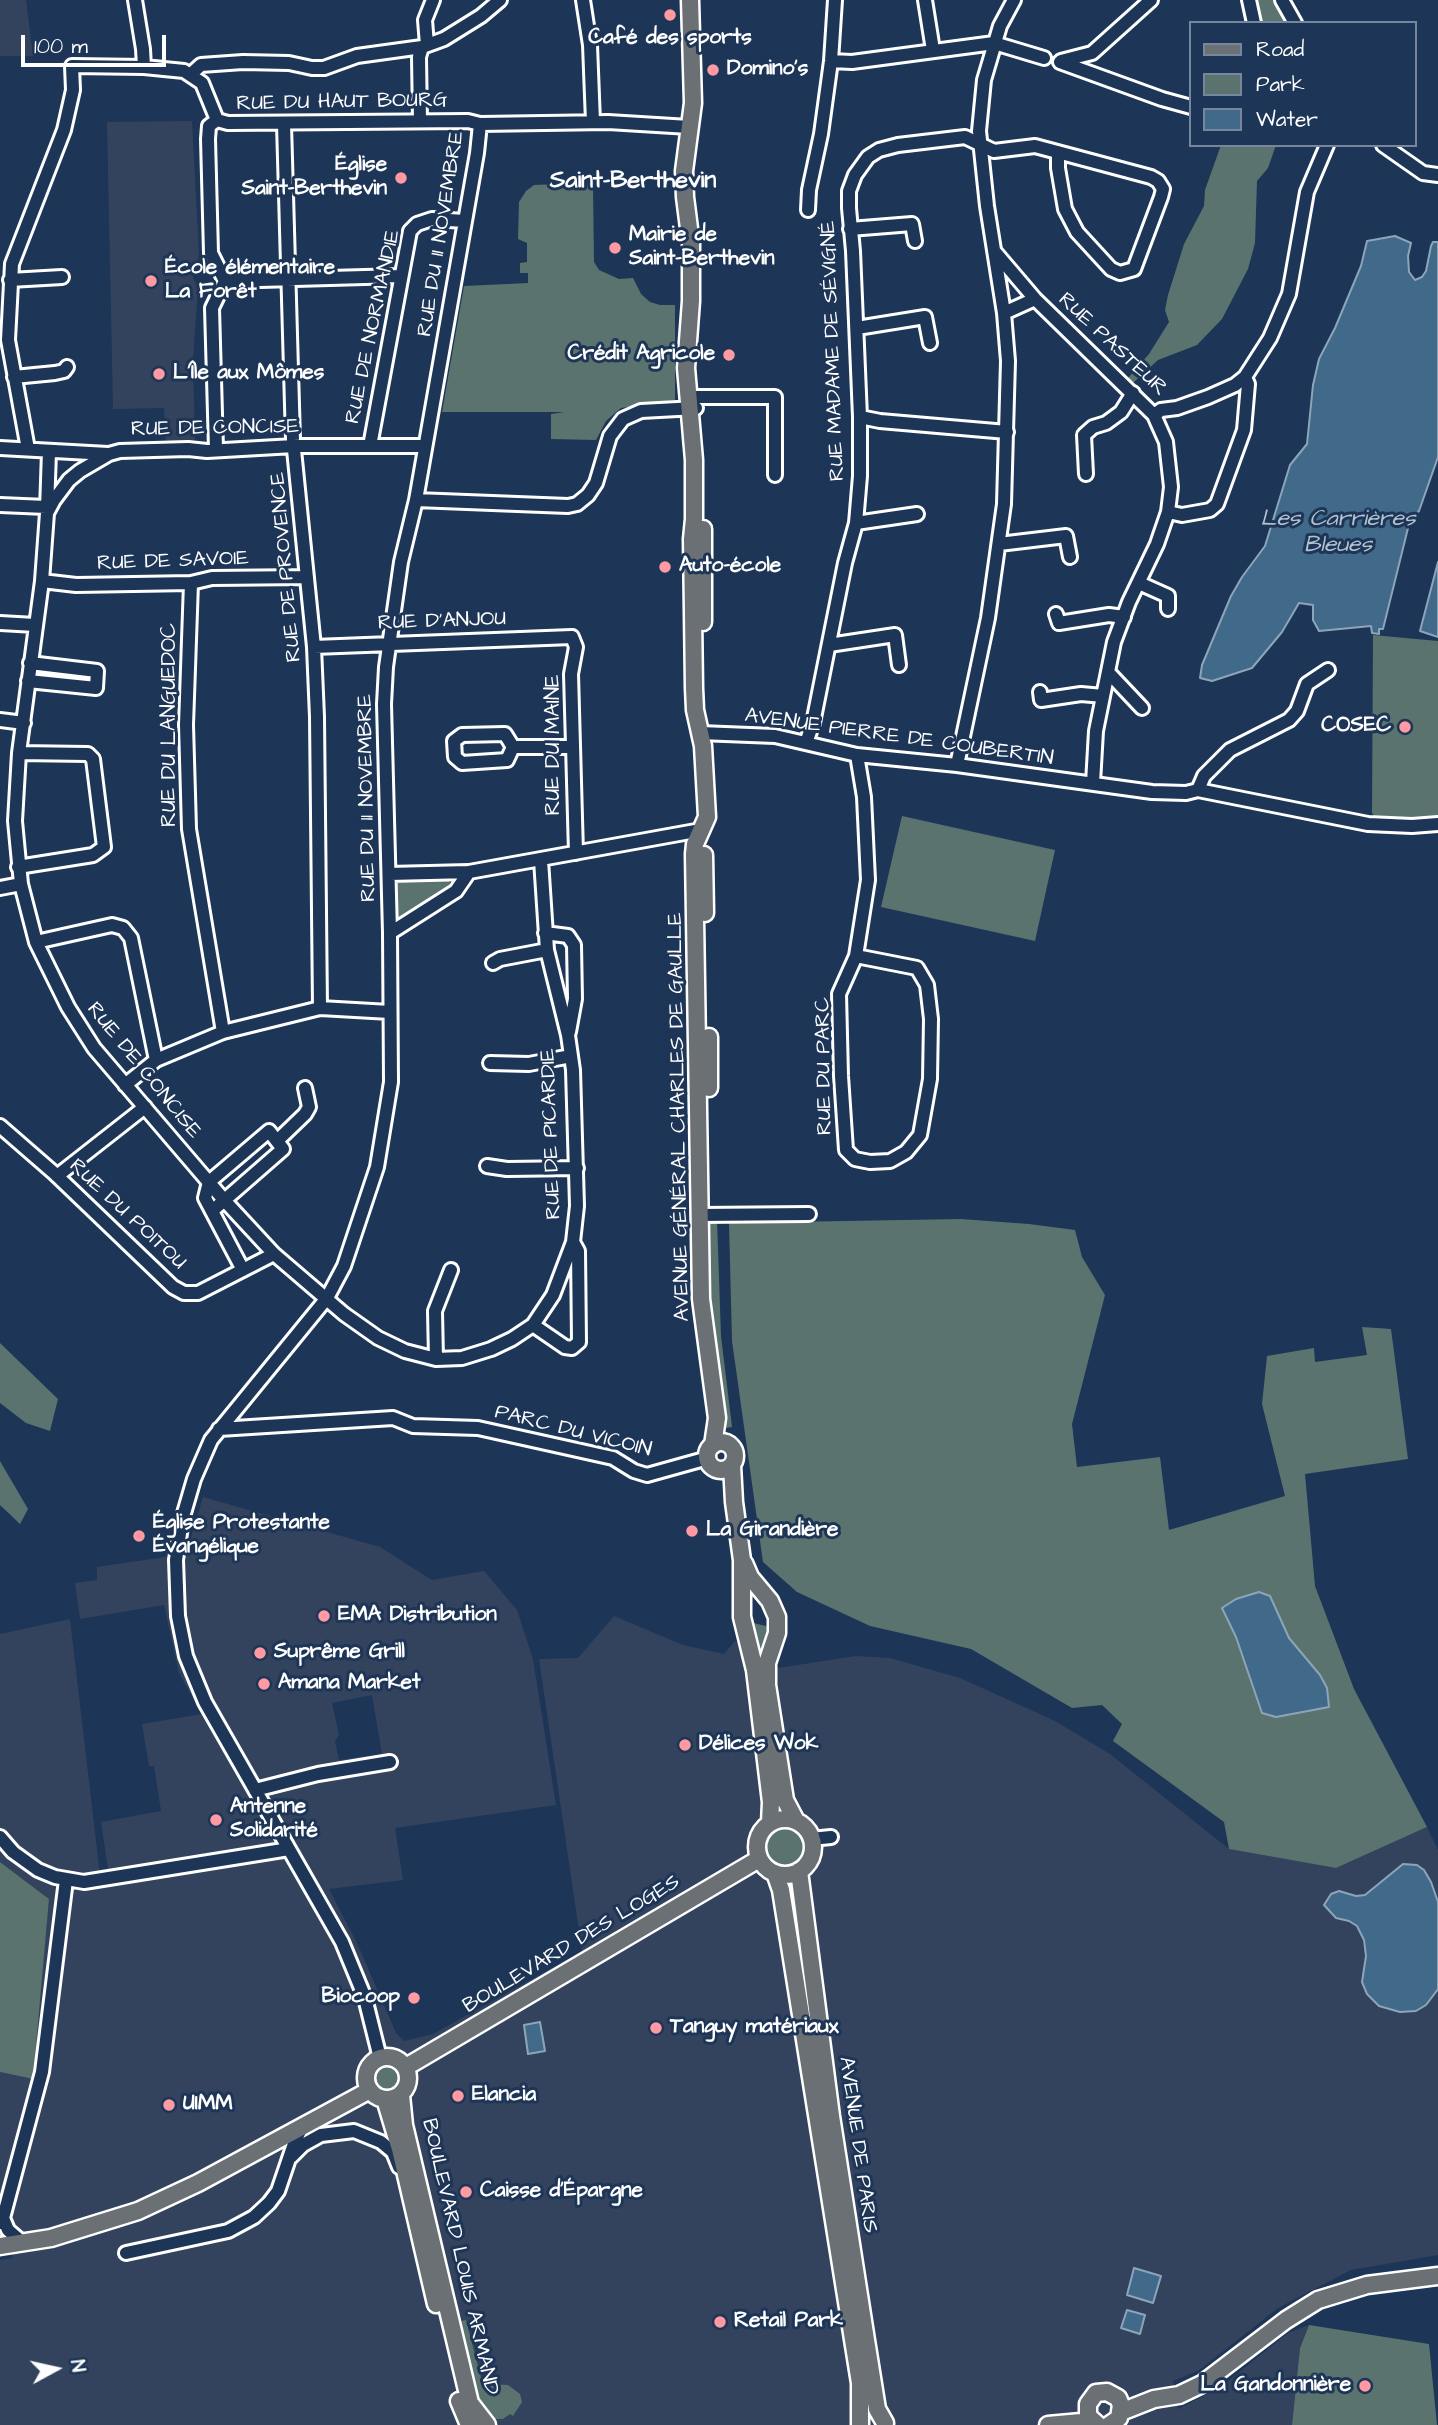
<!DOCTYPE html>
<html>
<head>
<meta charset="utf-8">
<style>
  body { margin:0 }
  #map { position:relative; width:1438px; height:2425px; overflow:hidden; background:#1d3557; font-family:"Architects Daughter",sans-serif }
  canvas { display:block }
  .legend { position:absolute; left:1189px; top:21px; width:228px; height:126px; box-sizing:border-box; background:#1d3557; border:2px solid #77869a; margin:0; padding:9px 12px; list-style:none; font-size:21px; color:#fff }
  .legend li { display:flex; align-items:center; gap:14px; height:35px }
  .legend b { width:35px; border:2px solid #77869a }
  .north { position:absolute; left:21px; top:2334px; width:70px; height:70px; -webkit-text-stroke:5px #1d3557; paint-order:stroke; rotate:82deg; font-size:19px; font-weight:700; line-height:28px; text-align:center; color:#fff }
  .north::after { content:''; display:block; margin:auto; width:24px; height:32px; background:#fff; clip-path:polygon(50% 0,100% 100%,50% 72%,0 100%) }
  .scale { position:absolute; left:21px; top:35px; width:145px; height:32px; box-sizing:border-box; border:4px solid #fff; border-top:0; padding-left:9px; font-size:21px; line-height:24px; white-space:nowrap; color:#fff; -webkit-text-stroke:5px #1d3557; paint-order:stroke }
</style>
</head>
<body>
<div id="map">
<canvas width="1438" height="2425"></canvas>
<ul class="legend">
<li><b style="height:9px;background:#6b7074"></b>Road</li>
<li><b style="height:19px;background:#5a736f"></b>Park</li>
<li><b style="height:19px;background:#416989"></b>Water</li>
</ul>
<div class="north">N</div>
<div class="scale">100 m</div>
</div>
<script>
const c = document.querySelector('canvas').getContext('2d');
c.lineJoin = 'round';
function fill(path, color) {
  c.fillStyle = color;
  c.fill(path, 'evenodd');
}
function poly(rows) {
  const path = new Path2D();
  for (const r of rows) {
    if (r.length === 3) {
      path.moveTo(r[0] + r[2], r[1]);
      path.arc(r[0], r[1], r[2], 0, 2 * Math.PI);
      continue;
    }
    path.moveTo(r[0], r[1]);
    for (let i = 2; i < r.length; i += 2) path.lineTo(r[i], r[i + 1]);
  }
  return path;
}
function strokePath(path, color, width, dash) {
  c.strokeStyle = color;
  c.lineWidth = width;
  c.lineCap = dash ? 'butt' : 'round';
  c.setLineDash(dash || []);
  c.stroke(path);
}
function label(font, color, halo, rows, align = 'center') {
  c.font = font + ' "Architects Daughter",sans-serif';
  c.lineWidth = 6;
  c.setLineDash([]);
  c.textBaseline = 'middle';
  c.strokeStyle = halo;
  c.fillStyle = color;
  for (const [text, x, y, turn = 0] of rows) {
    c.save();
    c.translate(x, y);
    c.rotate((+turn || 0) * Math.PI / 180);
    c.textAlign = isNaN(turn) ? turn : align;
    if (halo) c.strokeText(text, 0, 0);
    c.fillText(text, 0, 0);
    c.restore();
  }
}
fill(poly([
  [0,0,26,0,33,56,0,56],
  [192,121,199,254,198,261,192,269,192,274,198,290,193,358,195,443,166,443,164,408,113,409,107,122],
  [203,1497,380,1547,432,1580,484,1571,517,1610,533,1659,556,1805,395,1828,403,1880,329,1889,358,1945,396,2033,404,2041,433,2034,582,1951,539,1659,578,1658,614,1616,683,1645,724,1654,735,1641,778,1668,856,1656,890,1658,960,1678,1055,1721,1110,1754,1229,1849,1336,1868,1427,1827,1438,1850,1438,2255,1351,2270,1278,2308,1198,2371,1173,2381,1178,2409,1219,2388,1288,2333,1309,2325,1300,2348,1292,2425,0,2425,0,2260,13,2258,0,2227,0,2072,32,2079,49,1899,0,1862,0,1634,70,1619,101,1884,110,1883,101,1822,161,1811,154,1766,149,1766,142,1724,202,1714,179,1673,164,1605,80,1619,75,1583,97,1580,97,1567,186,1554],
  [372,1695,382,1754,339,1760,335,1741,339,1735,332,1703]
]), '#33435e');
fill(poly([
  [1254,0,1278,0,1291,23,1258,23],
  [1221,145,1276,145,1268,168,1257,181,1255,243,1248,269,1222,319,1197,345,1158,360,1133,383,1128,378,1149,354,1169,322,1165,310,1168,295,1184,244,1204,206,1205,190],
  [583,183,593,186,594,262,599,270,619,279,633,278,641,294,650,302,660,305,675,305,675,400,621,408,606,421,596,440,551,439,551,414,565,412,442,412,464,286,528,283,528,273,520,273,520,263,527,262,527,243,518,239,519,202,526,191,534,185],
  [1373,635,1438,641,1438,820,1411,822,1375,817,1372,813],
  [902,816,1055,850,1035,941,881,907],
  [448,878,451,885,449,890,405,918,400,918,394,914,394,881,399,879],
  [717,1219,721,1336,732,1427,726,1428,708,1298,707,1232,709,1223],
  [961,1219,1029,1224,1075,1230,1082,1257,1105,1295,1072,1424,1077,1467,1160,1457,1169,1530,1285,1496,1262,1404,1267,1356,1314,1348,1315,1362,1367,1355,1362,1327,1391,1329,1408,1459,1305,1474,1315,1586,1354,1689,1427,1827,1336,1868,1229,1849,1224,1822,1113,1741,1122,1724,1102,1705,1072,1708,971,1649,870,1626,797,1592,763,1562,732,1341,729,1223],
  [0,1343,58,1399,50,1431,26,1423,0,1403],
  [0,1461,28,1509,20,1524,0,1505],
  [745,1621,774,1628,763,1670],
  [784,1846,20],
  [0,1862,49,1899,33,2079,0,2072],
  [385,2078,15],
  [466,2320,481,2378,488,2384,508,2385,520,2394,522,2402,513,2416,510,2414,503,2419,494,2419,478,2401,466,2354,467,2347,461,2321],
  [1309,2325,1429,2344,1437,2425,1292,2425,1300,2348]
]), '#5a736f');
const water = poly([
  [1395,236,1411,243,1408,256,1409,272,1415,280,1422,277,1426,271,1431,246,1433,242,1438,242,1438,457,1419,511,1410,520,1383,629,1379,629,1379,634,1372,633,1371,626,1319,631,1313,620,1313,605,1299,603,1282,632,1252,668,1212,681,1200,678,1202,665,1231,596,1242,577,1265,546,1290,465,1307,444,1313,385,1319,359,1335,328,1361,266,1367,241,1395,236],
  [1438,562,1438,637,1420,631,1438,562],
  [1259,1592,1270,1596,1289,1638,1320,1675,1327,1688,1329,1707,1276,1717,1262,1713,1236,1637,1222,1608,1236,1599,1259,1592],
  [1403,1864,1417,1865,1424,1870,1431,1882,1438,1902,1438,1989,1426,2005,1416,2011,1400,2012,1379,2006,1367,1994,1362,1982,1366,1956,1364,1940,1357,1926,1349,1921,1336,1918,1324,1905,1331,1894,1339,1891,1356,1896,1365,1895,1403,1864],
  [540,2022,545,2051,528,2054,524,2025,540,2022],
  [1134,2268,1161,2276,1153,2303,1127,2295,1134,2268],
  [1127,2310,1145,2315,1140,2334,1121,2328,1127,2310]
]);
fill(water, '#416989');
strokePath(water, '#8da5b8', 2);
const minor = poly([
  [135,0,143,49,144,67],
  [583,0,590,45,593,122],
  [925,0,933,50],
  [1249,0,1254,23],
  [1282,0,1295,23],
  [427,45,425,20,433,0],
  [831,61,852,62,994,43,1044,58],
  [1061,61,1092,53,1151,0],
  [1060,62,1162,99,1191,107],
  [191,74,201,65,243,62,289,63,312,68,324,68,357,56,422,47,444,39,481,16,500,0],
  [420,121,419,57,422,47],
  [284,124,293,440,314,647,317,717,320,1008],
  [1383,145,1423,173,1438,175],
  [808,210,809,190,821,134,831,61,835,0],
  [850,229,912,224,915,241],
  [995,252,1035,299,1154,415,1166,442,1171,487,1168,512,1157,544,1129,602,1114,642,1096,731,1093,783],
  [10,280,62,277],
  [225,281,400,276],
  [1004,313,1035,299],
  [857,328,925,317,930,343],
  [14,377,55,373,64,371,67,367],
  [690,397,775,397,775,475],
  [1154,415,1161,410,1177,408,1208,397,1235,385,1245,377,1270,338,1289,294,1307,192,1327,145],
  [860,417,880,421,1007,432],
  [370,446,410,231,417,224,432,219,465,221],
  [425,446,294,446,207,451,188,449,120,451,109,454,80,471,69,480,54,500,47,513,42,581,19,753,15,821,21,884,36,942,68,1007,94,1048,224,1200,274,1254,344,1314,378,1338,405,1351,436,1359,462,1358,491,1349,512,1339,533,1325,553,1295,573,1242,577,1206,573,1070,568,1035,547,950,541,860],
  [0,448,108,454],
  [28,449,8,340,12,264,64,130,73,90,72,66,144,67,184,71,202,83,217,120,228,123,468,121,480,124,608,122,689,127],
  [216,449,212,308,225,281,211,253,208,139,209,126,217,120],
  [1086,474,1084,435,1093,427,1106,423,1121,412,1133,393],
  [416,500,568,506,577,504,588,495,596,483,610,436,623,419,641,411,696,408],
  [0,505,46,507],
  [47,510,49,451],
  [1168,512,1182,515,1210,510,1217,504,1244,430,1248,384,1245,377],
  [856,523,917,514],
  [999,544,1066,536,1070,557],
  [42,581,76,585,191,583,212,578,306,577],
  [191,583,186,725,189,829,223,1032],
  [1139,583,1168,596,1168,609],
  [1056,614,1059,623,1109,615,1124,617],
  [0,623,35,625],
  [829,645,895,635,899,665],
  [314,647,572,637,576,647,571,674,576,853],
  [1108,672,1142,708],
  [28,681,96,688,97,671,30,663],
  [1040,692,1041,700,1081,694,1103,696],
  [0,720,24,723],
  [700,733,775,736,857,755,957,765,1152,792,1186,793,1198,790,1368,824,1412,826,1438,824],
  [505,734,513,747,507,760,462,763,455,757,454,741,462,735,505,734],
  [806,743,813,723,845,563,856,523,860,476,860,417,853,251,849,208,849,191,855,175,868,157,879,150,898,145,965,137,994,151,1035,146,1151,177,1158,181,1163,189,1161,197,1134,269,1120,273,1111,269,1077,232,1065,209,1058,168,1058,152],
  [513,747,572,747],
  [957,765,988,618,1004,504,1008,361,1004,313,987,206,979,131,984,80,1000,26,1014,0],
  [1198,790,1204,776,1230,750,1289,720,1297,711,1307,684,1328,670],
  [18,867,93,855,104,847,93,759,88,754,19,753],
  [389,874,469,872,701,830],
  [0,888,21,884],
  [390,933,456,891,469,872],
  [545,933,568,936,574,945,575,999,569,1032],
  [36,942,112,925,123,928,131,938,156,1060],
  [856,956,917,968,927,985,931,1019,930,1079,920,1135,906,1152,890,1161,870,1162,855,1159,846,1150,841,1076,839,994,856,956,868,880,864,797,857,755],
  [493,963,500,959,547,950],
  [490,1063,529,1064,571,1056],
  [125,1085,156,1060,223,1032,320,1008,390,1012],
  [0,1126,54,1173,173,1287,184,1293,198,1293,274,1254],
  [277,1141,305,1114,309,1107,305,1088],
  [487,1166,507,1169,577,1168],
  [57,1176,145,1107],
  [212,1211,283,1149,269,1131,209,1182,205,1198,243,1270],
  [700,1215,809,1214],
  [533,1325,565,1347,572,1348,579,1342,578,1251,573,1242],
  [436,1359,435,1311,451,1270],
  [219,1429,393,1418,413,1426,478,1428,613,1458,634,1471,647,1475,708,1458],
  [255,1790,318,1774,390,1762],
  [0,1837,13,1852,38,1870,55,1877,84,1882,289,1849],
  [811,1839,831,1837],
  [380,2058,365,1998,342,1942,205,1702,186,1656,178,1616,176,1560,182,1520,194,1479,211,1440,327,1298,344,1266,377,1167,391,1082,390,933,384,704,386,667,401,562,416,500,477,153,480,124],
  [291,2157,303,2145,321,2135,354,2131,381,2142,393,2152,399,2167],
  [3,2218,42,2072,66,1880],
  [1,2223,3,2218,8,2230,23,2243],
  [126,2253,228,2231,254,2217,269,2203,278,2191,295,2141,303,2125]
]);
const major = poly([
  [690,0,693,103,684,171,685,197,691,244,691,301,686,368,694,460,694,519,692,539,694,688,695,710,703,746,707,817,695,844,694,854,701,1299,717,1418,713,1445],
  [703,529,703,622],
  [704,855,705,913],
  [709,1037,709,1088],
  [721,1456,14],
  [732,1465,734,1502,742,1560,742,1617,755,1670,771,1802,770,1823],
  [744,1563,750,1577,770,1601,777,1617,777,1633,767,1663,767,1685,785,1800,796,1821],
  [785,1847,28],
  [799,1871,831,2116,866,2340,877,2409,885,2423],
  [775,1873,781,1890,860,2383,860,2425],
  [387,2078,21],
  [406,2067,759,1859],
  [401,2095,404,2125,470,2403,487,2425],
  [385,2099,400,2149,436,2304],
  [0,2246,51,2238,138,2211,198,2183,370,2090],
  [459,2401,469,2425],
  [1121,2412,1154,2399,1179,2395,1202,2384,1286,2320,1318,2300,1367,2285,1438,2276],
  [1048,2425,1092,2421],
  [1098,2425,1088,2416,1088,2404,1096,2393,1107,2392,1118,2398,1121,2405,1119,2418,1109,2425]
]);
strokePath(minor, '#fff', 18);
strokePath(major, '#fff', 21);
strokePath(minor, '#1d3557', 12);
strokePath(major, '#6b7074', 16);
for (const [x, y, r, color] of [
  [670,15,7,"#ff9aa2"],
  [713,70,7,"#ff9aa2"],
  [401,178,7,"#ff9aa2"],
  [615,248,7,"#ff9aa2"],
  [151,281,7,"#ff9aa2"],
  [729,355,7,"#ff9aa2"],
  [159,374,7,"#ff9aa2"],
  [665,567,7,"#ff9aa2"],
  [1405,727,7,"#ff9aa2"],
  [692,1531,7,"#ff9aa2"],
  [139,1536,7,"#ff9aa2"],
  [324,1616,7,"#ff9aa2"],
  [260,1653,7,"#ff9aa2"],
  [264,1684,7,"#ff9aa2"],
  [685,1745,7,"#ff9aa2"],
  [216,1820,7,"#ff9aa2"],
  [414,1998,7,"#ff9aa2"],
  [656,2028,7,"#ff9aa2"],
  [458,2096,7,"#ff9aa2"],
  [169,2105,7,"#ff9aa2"],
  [466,2192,7,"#ff9aa2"],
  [720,2322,7,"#ff9aa2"],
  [1365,2386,7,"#ff9aa2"]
]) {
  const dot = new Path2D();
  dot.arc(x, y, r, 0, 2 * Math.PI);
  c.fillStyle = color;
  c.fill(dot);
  strokePath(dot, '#1d3557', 2.5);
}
label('bold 21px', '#fff', '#1d3557', [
  ["Café des sports",670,39,"center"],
  ["Domino's",727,70],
  ["Église",387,166,"right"],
  ["Saint-Berthevin",387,190,"right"],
  ["Mairie de",629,236],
  ["Saint-Berthevin",629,260],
  ["École élémentaire",165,269],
  ["La Forêt",165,293],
  ["Crédit Agricole",715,355,"right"],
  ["L'Île aux Mômes",173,374],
  ["Auto-école",679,567],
  ["COSEC",1391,727,"right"],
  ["Église Protestante",153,1524],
  ["Évangélique",153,1548],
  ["La Girandière",706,1531],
  ["EMA Distribution",338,1616],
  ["Suprême Grill",274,1653],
  ["Amana Market",278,1684],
  ["Délices Wok",699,1745],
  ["Antenne",230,1808],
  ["Solidarité",230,1832],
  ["Biocoop",400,1998,"right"],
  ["Tanguy matériaux",670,2028],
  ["Elancia",472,2096],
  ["UIMM",183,2105],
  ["Caisse d'Épargne",480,2192],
  ["Retail Park",734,2322],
  ["La Gandonnière",1351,2386,"right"]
], 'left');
label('21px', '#fff', '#1d3557', [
  ["RUE DU HAUT BOURG",342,103,-1],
  ["RUE DU 11 NOVEMBRE",442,234,-81],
  ["RUE DE NORMANDIE",374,327,-78],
  ["RUE PASTEUR",1112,345,43],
  ["RUE MADAME DE SÉVIGNÉ",834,351,-92],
  ["RUE DE CONCISE",215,429,-1],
  ["RUE DE SAVOIE",173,562,-2],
  ["RUE DE PROVENCE",287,567,-95],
  ["RUE D'ANJOU",442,622,-2],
  ["RUE DU LANGUEDOC",171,725,-90],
  ["AVENUE PIERRE DE COUBERTIN",899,738,8],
  ["RUE DU MAINE",555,745,-90],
  ["RUE DU 11 NOVEMBRE",368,798,-91],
  ["RUE DU PARC",825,1066,-91],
  ["RUE DE CONCISE",143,1071,51],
  ["AVENUE GÉNÉRAL CHARLES DE GAULLE",680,1117,-91],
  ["RUE DE PICARDIE",552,1134,-92],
  ["RUE DU POITOU",127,1215,43],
  ["PARC DU VICOIN",573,1432,14],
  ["BOULEVARD DES LOGES",572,1945,-31],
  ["AVENUE DE PARIS",857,2145,82],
  ["BOULEVARD LOUIS ARMAND",459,2257,77]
]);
label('italic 23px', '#b3c3d0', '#1d3557', [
  ["Les Carrières",1338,520],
  ["Bleues",1338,546]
]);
label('bold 24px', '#fff', '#1d3557', [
  ["Saint-Berthevin",633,182]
]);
</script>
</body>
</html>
